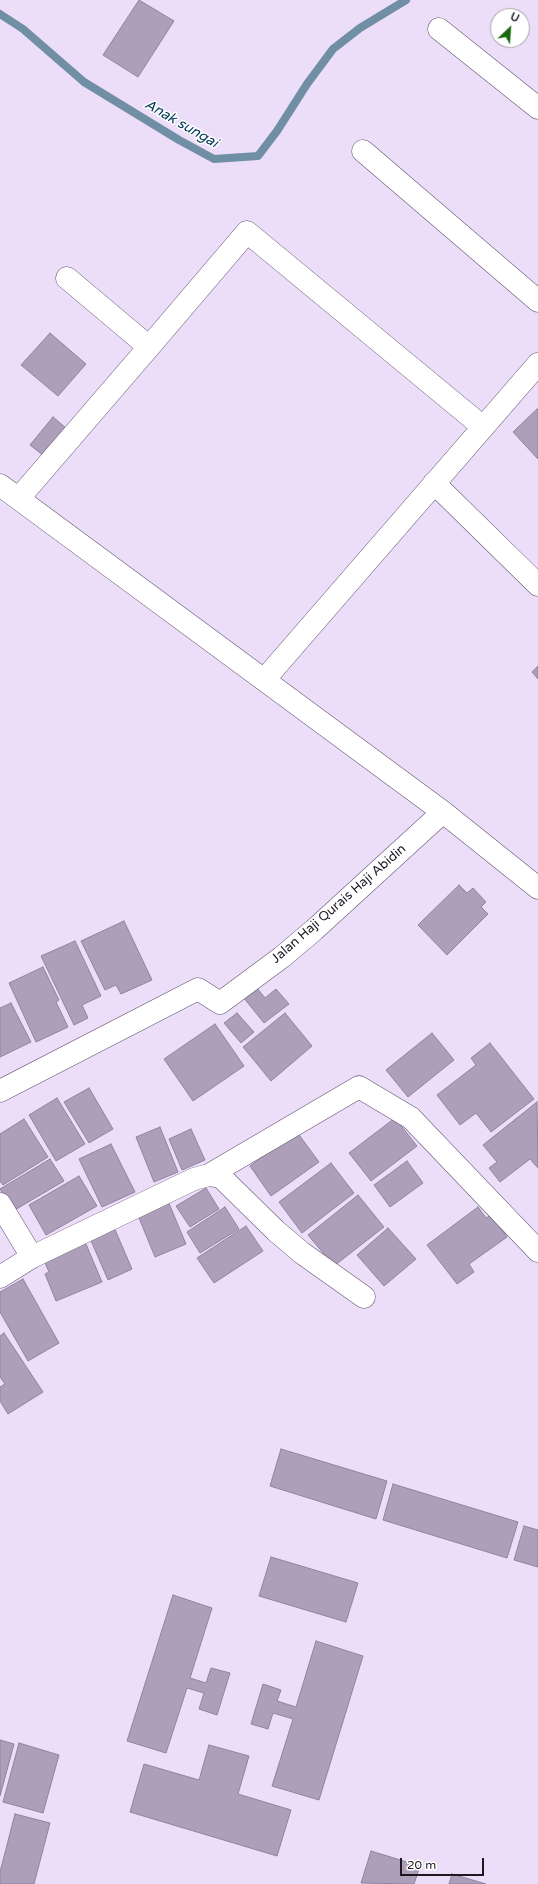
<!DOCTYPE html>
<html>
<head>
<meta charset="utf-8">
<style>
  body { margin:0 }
  #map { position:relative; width:538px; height:1884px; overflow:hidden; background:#ecddf9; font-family:"Varela Round",sans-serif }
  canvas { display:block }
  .north { position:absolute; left:490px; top:8px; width:40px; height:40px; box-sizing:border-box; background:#fff; border:1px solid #a5a3a7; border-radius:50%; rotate:25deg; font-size:11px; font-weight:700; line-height:16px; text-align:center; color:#1e1822 }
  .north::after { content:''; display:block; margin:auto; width:14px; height:18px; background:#1a6a0d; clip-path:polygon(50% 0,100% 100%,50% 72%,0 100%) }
  .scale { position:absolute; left:400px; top:1858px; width:84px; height:18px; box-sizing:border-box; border:2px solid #1e1822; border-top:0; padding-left:5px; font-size:12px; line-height:14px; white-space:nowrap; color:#1e1822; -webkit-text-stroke:3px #fff; paint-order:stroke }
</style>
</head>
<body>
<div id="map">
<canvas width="538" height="1884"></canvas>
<div class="north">U</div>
<div class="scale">20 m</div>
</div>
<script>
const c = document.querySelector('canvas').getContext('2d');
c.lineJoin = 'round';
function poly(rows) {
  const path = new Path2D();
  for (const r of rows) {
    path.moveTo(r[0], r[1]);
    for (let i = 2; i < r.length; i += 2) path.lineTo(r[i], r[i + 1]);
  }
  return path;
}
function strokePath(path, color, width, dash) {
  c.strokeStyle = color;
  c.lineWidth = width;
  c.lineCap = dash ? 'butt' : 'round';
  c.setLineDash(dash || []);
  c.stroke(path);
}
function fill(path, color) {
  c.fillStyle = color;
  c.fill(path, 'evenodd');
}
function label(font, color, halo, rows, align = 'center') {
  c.font = font + ' "Varela Round",sans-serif';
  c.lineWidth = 3;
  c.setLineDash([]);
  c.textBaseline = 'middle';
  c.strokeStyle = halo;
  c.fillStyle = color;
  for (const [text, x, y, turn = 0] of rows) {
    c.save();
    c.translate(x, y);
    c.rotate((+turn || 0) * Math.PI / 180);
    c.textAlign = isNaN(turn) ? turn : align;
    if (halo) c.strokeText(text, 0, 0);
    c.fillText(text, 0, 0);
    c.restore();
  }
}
strokePath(poly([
  [0,14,23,29,84,82,179,140,214,159,258,156,277,131,307,84,333,49,360,28,406,0]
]), '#708ea4', 8);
const building = poly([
  [139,0,174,21,138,77,103,55,139,0],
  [50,333,86,364,58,396,21,365,50,333],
  [537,409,538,410,538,459,513,432,537,409],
  [53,417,66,428,44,456,30,445,53,417],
  [538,666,538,679,532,672,538,666],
  [459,885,467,893,473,888,486,902,481,907,488,914,447,955,418,925,459,885],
  [124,921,152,980,121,994,116,985,105,990,81,941,124,921],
  [75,941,101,996,82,1005,88,1018,74,1025,41,956,75,941],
  [43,967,59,1000,56,1002,68,1027,36,1042,9,983,43,967],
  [256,987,265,998,276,989,289,1004,264,1023,243,997,256,987],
  [11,1003,31,1042,0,1057,0,1008,11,1003],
  [237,1013,254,1032,241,1043,224,1023,237,1013],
  [285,1013,312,1046,271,1081,243,1047,285,1013],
  [215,1024,244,1066,193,1101,164,1059,215,1024],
  [432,1033,454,1060,408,1097,386,1070,432,1033],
  [490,1043,534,1099,491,1132,476,1113,460,1125,437,1095,476,1065,471,1058,490,1043],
  [89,1088,113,1129,89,1143,64,1102,89,1088],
  [57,1098,85,1144,56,1161,29,1115,57,1098],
  [537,1102,538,1168,530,1159,500,1182,489,1168,497,1162,483,1145,537,1102],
  [395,1118,417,1146,371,1181,349,1153,395,1118],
  [24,1119,48,1157,3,1185,0,1181,0,1134,24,1119],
  [160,1127,178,1172,154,1182,136,1137,160,1127],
  [294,1128,319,1162,271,1196,250,1166,273,1149,294,1128],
  [191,1129,205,1160,182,1170,169,1139,191,1129],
  [111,1144,135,1192,102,1207,79,1159,111,1144],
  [50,1159,64,1181,13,1211,0,1189,50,1159],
  [407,1161,423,1183,390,1207,374,1185,407,1161],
  [331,1163,354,1193,302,1233,279,1202,331,1163],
  [79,1176,97,1206,46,1235,29,1205,79,1176],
  [206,1188,219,1209,190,1227,176,1206,206,1188],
  [358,1195,384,1227,334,1266,308,1235,358,1195],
  [168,1201,186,1244,155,1257,137,1213,168,1201],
  [225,1207,239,1229,200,1253,187,1232,225,1207],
  [478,1207,486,1218,491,1215,507,1237,469,1264,474,1272,457,1284,427,1245,478,1207],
  [113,1225,132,1269,108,1280,89,1236,113,1225],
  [246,1226,263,1251,214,1283,197,1258,246,1226],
  [388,1228,416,1259,384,1286,357,1255,388,1228],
  [83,1237,102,1282,56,1301,45,1274,49,1272,43,1258,83,1237],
  [23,1279,59,1343,28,1361,0,1312,0,1292,23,1279],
  [4,1333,43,1392,8,1414,0,1401,0,1387,5,1384,0,1377,0,1336,4,1333],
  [281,1449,387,1481,376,1519,270,1486,281,1449],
  [393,1484,518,1522,507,1558,383,1520,393,1484],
  [524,1526,538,1530,538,1567,514,1560,524,1526],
  [271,1557,358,1583,346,1622,259,1596,271,1557],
  [173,1595,212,1608,190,1678,206,1683,211,1668,230,1673,217,1715,199,1709,204,1693,187,1688,166,1753,127,1741,173,1595],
  [316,1641,363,1656,319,1800,272,1786,293,1719,273,1713,268,1729,251,1724,263,1684,281,1690,277,1701,296,1707,316,1641],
  [0,1740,14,1744,0,1796,0,1740],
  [19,1743,59,1755,43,1813,3,1802,19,1743],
  [209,1745,249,1756,238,1794,291,1810,277,1856,130,1812,144,1764,199,1780,209,1745],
  [15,1814,50,1823,34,1884,0,1884,0,1872,15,1814],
  [371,1851,420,1866,414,1884,361,1883,371,1851],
  [452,1874,486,1884,449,1884,452,1874]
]);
fill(building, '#ad9eb9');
strokePath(building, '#91839e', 1);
const street = poly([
  [439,29,538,108],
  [363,151,538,301],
  [149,347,247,232,483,427],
  [434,483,538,585],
  [0,485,443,812,538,888],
  [19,498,149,347,67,278],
  [264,680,538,364],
  [0,1091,198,989,220,1003,282,957,314,930,443,812],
  [209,1175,359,1087,411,1118,538,1251],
  [0,1204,32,1257],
  [0,1277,32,1257,194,1179,209,1175,221,1177,276,1231,302,1253,364,1297]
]);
strokePath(street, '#63566e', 23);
strokePath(street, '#fff', 22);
label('13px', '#1e1822', '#fff', [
  ["Jalan Haji Qurais Haji Abidin",339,904,-41]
]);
label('italic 14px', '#003758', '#fff', [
  ["Anak sungai",181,124,30]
]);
</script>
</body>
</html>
